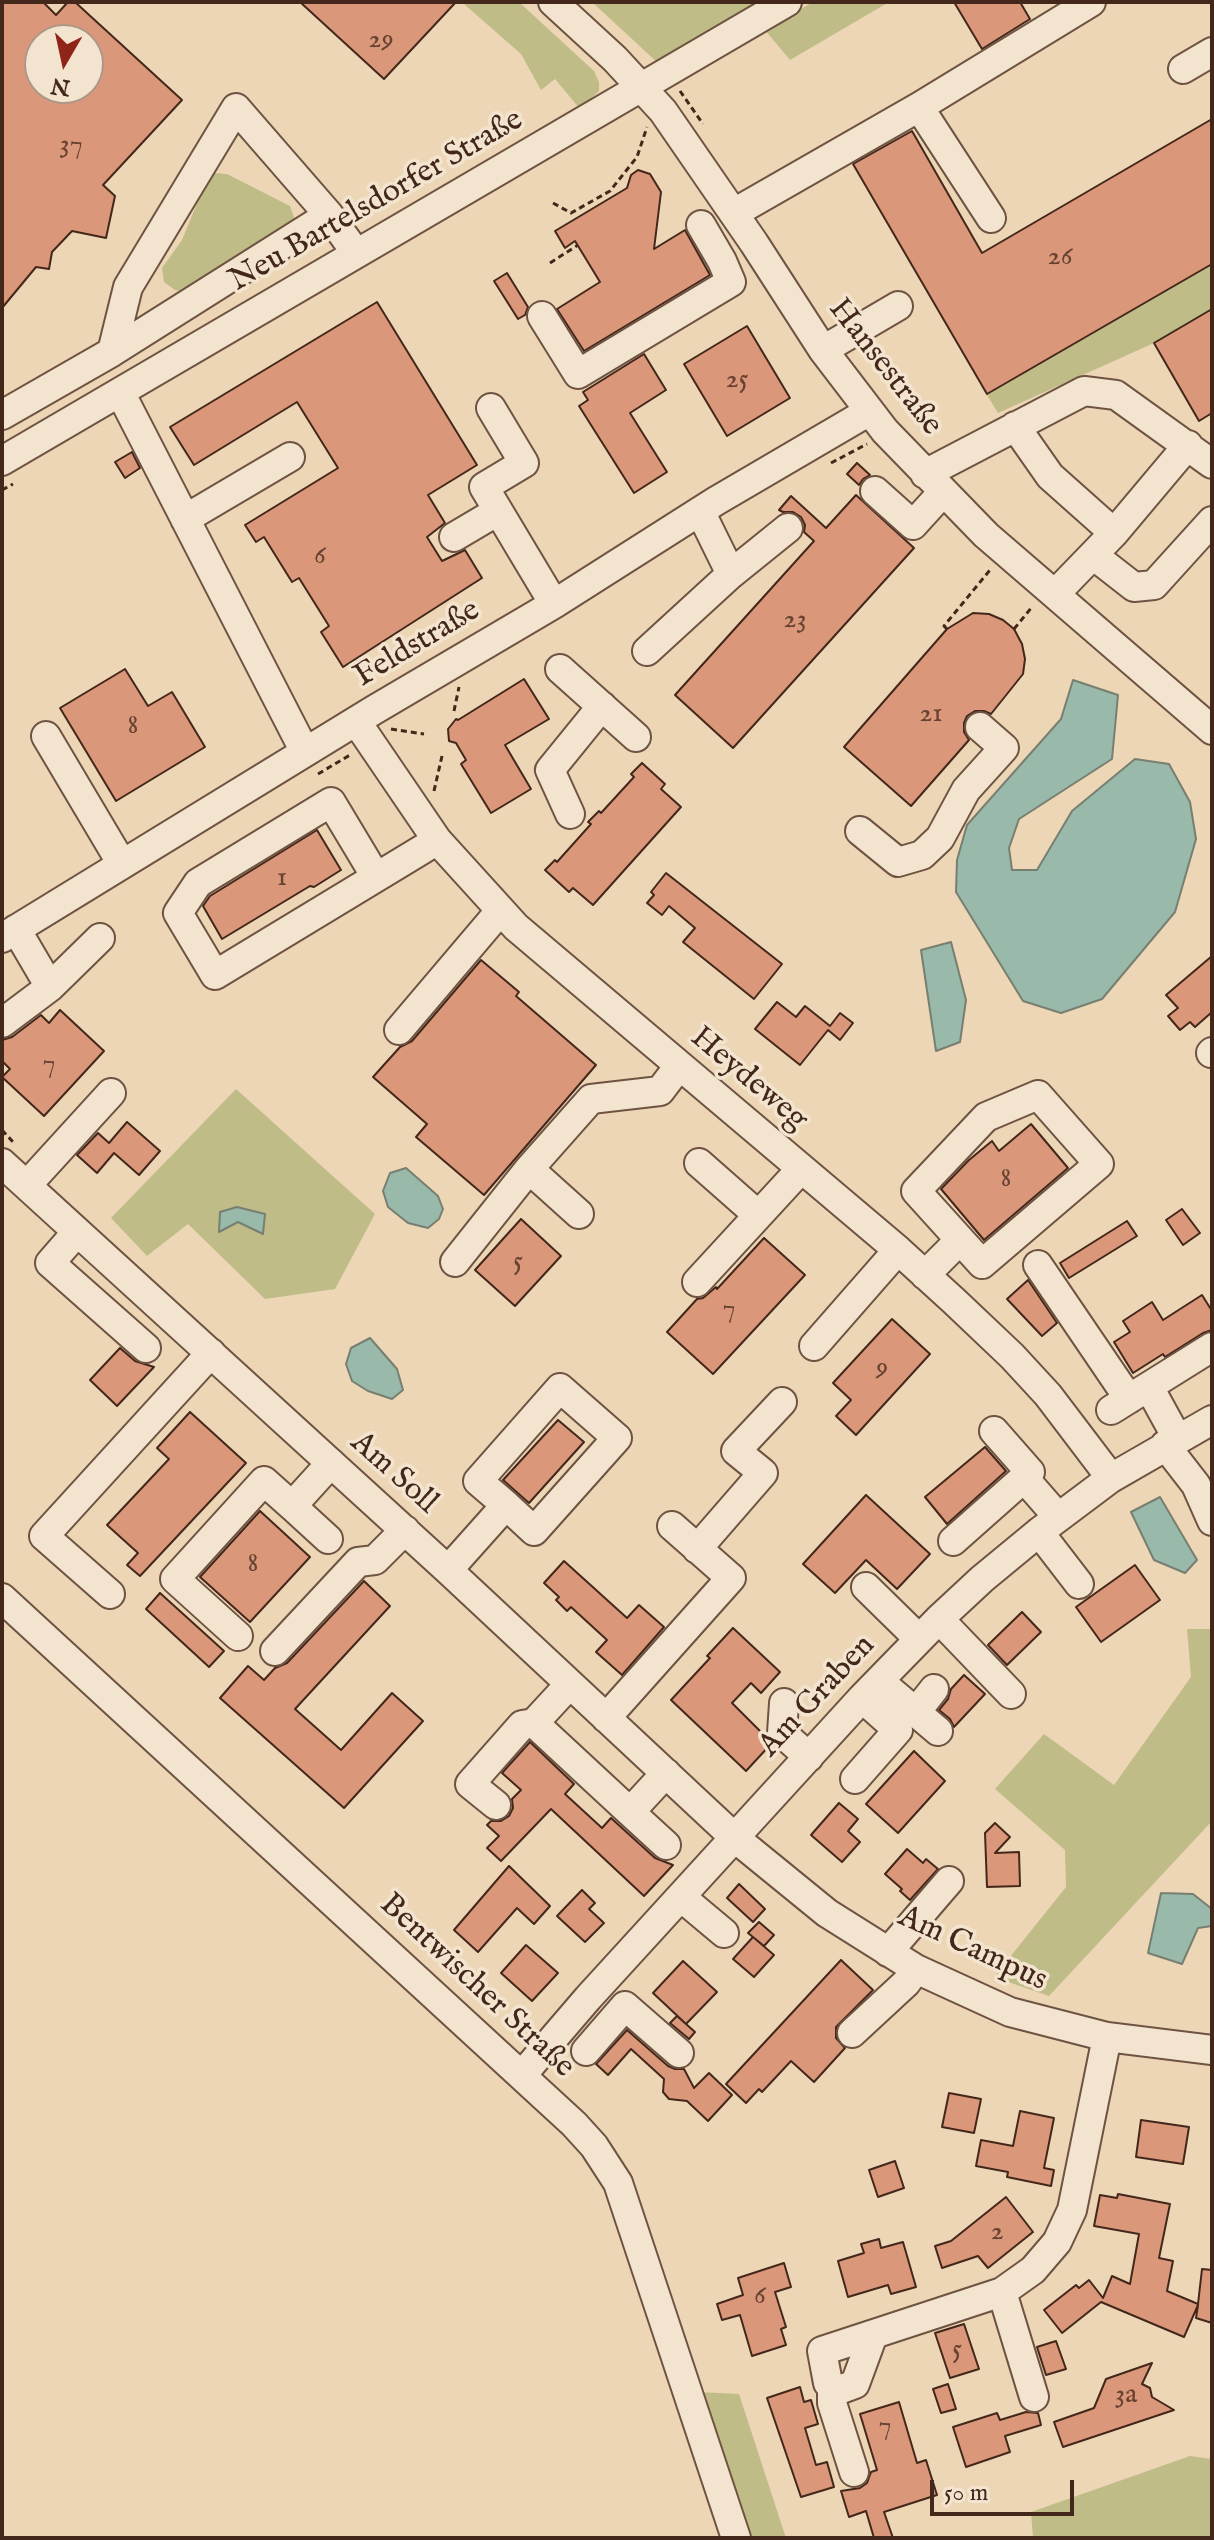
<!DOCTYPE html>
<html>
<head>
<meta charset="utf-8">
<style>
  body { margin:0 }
  #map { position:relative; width:1214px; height:2540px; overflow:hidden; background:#edd6b5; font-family:"IM FELL English",serif }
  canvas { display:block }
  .frame { position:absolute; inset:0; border:4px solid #43271b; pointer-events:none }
  .north { position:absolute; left:24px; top:24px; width:80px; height:80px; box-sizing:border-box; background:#f3e4cf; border:2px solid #ad9887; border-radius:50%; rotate:189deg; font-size:22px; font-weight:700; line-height:32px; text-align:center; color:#43271b }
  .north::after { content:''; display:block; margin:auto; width:28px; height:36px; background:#8f2418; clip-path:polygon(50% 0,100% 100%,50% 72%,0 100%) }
  .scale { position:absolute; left:930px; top:2480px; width:144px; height:36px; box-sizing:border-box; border:4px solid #43271b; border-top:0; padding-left:10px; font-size:24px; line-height:28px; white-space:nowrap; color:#43271b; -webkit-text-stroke:6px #f3e4cf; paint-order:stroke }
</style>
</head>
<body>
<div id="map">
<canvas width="1214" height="2540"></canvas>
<div class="frame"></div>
<div class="north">N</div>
<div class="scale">50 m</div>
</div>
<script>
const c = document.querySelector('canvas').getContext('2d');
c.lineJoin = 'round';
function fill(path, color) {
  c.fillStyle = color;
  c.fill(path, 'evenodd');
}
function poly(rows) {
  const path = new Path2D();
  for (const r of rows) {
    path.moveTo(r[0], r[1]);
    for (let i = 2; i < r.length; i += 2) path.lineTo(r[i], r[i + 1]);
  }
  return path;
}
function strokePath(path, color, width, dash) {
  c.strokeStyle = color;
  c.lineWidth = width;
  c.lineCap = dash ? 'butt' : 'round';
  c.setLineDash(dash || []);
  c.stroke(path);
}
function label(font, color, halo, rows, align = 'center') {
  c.font = font + ' "IM FELL English",serif';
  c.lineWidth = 7;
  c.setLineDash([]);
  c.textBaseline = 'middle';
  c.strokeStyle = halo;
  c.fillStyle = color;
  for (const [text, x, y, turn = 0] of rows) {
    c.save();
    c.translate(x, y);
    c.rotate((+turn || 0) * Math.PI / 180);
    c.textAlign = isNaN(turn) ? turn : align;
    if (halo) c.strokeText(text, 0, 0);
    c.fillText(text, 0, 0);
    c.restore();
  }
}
fill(poly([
  [466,2,519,2,594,71,599,82,599,91,580,109,555,79,541,90,521,54,464,4],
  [592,2,768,2,659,64],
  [813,2,889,2,790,60,765,30],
  [215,173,227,174,290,206,295,220,191,294,175,290,164,282,162,268,182,240,207,179],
  [1212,264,1212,309,1154,343,998,413,987,395],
  [236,1089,375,1214,335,1289,265,1299,188,1224,147,1256,111,1218],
  [1187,1629,1212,1629,1212,1821,1049,1996,994,1977,1066,1887,1065,1850,995,1789,1044,1734,1114,1785,1191,1677],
  [697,2392,739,2394,786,2538,745,2538],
  [1190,2456,1212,2459,1212,2538,1033,2538,1031,2512]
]), '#c0bc88');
const water = poly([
  [1073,680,1118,695,1112,759,1019,819,1009,848,1012,870,1037,870,1072,811,1135,759,1169,764,1190,802,1196,839,1175,912,1102,999,1061,1013,1023,1001,956,892,957,860,967,825,1061,719,1073,680],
  [951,942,966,1000,960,1042,936,1051,921,950,951,942],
  [406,1168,438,1196,443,1209,439,1219,428,1228,408,1223,388,1207,383,1191,390,1173,406,1168],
  [237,1207,265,1214,263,1234,238,1222,219,1232,220,1212,237,1207],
  [370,1338,397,1369,403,1390,392,1399,368,1391,352,1381,346,1364,351,1348,370,1338],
  [1160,1497,1197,1560,1185,1573,1154,1560,1131,1512,1160,1497],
  [1161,1893,1193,1894,1212,1909,1212,1926,1198,1928,1182,1964,1148,1953,1161,1893]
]);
fill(water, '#99b9ab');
strokePath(water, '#777f71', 2);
const building = poly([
  [2,2,43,2,56,15,68,2,75,2,182,100,103,185,115,196,106,238,72,231,52,252,49,269,36,267,2,308,2,2],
  [40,40,88,40,88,88,40,88,40,40],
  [300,2,456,2,384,79,300,2],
  [954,2,1020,2,1030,19,982,49,954,2],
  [1212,119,1212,264,987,394,853,164,912,131,982,253,1212,119],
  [638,170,650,174,661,192,654,249,685,230,710,275,584,351,557,309,600,282,575,241,565,248,555,231,627,188,631,175,638,170],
  [507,273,528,307,525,315,518,319,494,281,507,273],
  [377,302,477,465,428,495,445,523,427,537,442,561,465,550,482,578,343,667,321,632,329,626,299,578,292,582,264,537,256,542,245,525,338,468,297,402,194,465,170,427,377,302],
  [1212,309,1212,413,1199,421,1154,343,1212,309],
  [747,326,790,398,727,436,684,364,747,326],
  [644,354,666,390,630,413,667,472,634,493,579,406,588,400,583,392,644,354],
  [132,452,140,468,125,478,115,462,132,452],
  [857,463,870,475,863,479,859,485,847,474,857,463],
  [856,495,914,548,733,748,675,695,814,541,804,532,805,525,801,517,793,512,783,512,779,510,791,496,826,528,856,495],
  [973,613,989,614,1003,620,1014,629,1022,644,1025,659,1023,674,991,714,984,711,975,711,967,716,964,723,964,732,969,740,911,806,844,747,947,629,973,613],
  [125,669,148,706,172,692,205,747,116,801,60,708,125,669],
  [524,679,549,719,505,745,531,789,491,813,461,764,466,760,456,743,449,741,448,729,456,719,458,720,524,679],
  [642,763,665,784,661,789,681,807,593,905,573,888,569,892,545,870,555,860,557,862,591,824,588,822,599,811,601,813,634,777,631,774,642,763],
  [317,830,341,870,314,887,310,886,222,939,203,906,210,896,317,830],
  [666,873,782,964,754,999,683,942,695,928,669,906,662,915,647,903,654,895,651,892,666,873],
  [1212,956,1212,1012,1195,1027,1190,1022,1180,1030,1168,1016,1178,1008,1166,995,1212,956],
  [481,960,519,992,516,996,596,1065,484,1195,416,1137,427,1124,373,1077,400,1047,412,1041,481,960],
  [777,1002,796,1017,805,1006,830,1026,840,1013,853,1023,840,1040,828,1030,800,1065,755,1029,777,1002],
  [60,1010,104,1051,44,1116,2,1077,10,1069,2,1061,2,1040,12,1037,41,1015,49,1023,60,1010],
  [127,1122,160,1151,139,1175,114,1153,97,1173,77,1155,98,1133,109,1143,127,1122],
  [1031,1124,1068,1168,984,1240,941,1189,969,1160,992,1141,999,1151,1031,1124],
  [1182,1209,1200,1233,1183,1245,1166,1220,1182,1209],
  [521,1219,561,1256,515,1306,475,1270,521,1219],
  [1127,1221,1137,1236,1069,1278,1060,1263,1127,1221],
  [764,1238,805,1275,713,1374,667,1332,697,1299,703,1298,716,1287,717,1289,764,1238],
  [1028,1280,1057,1323,1042,1336,1007,1299,1028,1280],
  [1202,1295,1212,1311,1212,1330,1203,1333,1165,1357,1163,1354,1133,1373,1114,1342,1130,1332,1123,1321,1152,1302,1163,1320,1202,1295],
  [892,1319,930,1354,856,1435,836,1416,851,1400,833,1383,892,1319],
  [120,1348,135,1361,154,1367,117,1406,90,1380,120,1348],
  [190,1412,246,1463,140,1576,127,1565,138,1553,107,1525,169,1459,157,1448,190,1412],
  [558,1420,584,1442,529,1503,503,1480,558,1420],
  [985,1447,1006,1471,947,1524,925,1497,985,1447],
  [866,1495,930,1554,897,1589,866,1560,835,1593,803,1564,866,1495],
  [260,1511,310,1557,250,1622,200,1577,260,1511],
  [564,1561,627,1618,639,1605,664,1627,622,1675,596,1652,607,1640,571,1607,567,1611,556,1600,559,1597,544,1583,564,1561],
  [1135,1565,1160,1600,1101,1642,1076,1607,1135,1565],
  [364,1581,390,1606,295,1709,341,1750,392,1693,423,1721,344,1808,220,1698,248,1666,264,1680,275,1668,287,1663,364,1581],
  [160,1593,224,1651,209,1667,146,1609,160,1593],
  [1022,1612,1041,1632,1007,1665,988,1645,1022,1612],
  [733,1628,780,1672,761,1693,751,1683,732,1703,766,1737,770,1745,746,1771,671,1700,710,1658,707,1656,733,1628],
  [964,1675,985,1694,954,1727,950,1719,939,1710,948,1699,951,1689,964,1675],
  [530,1742,574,1784,565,1794,602,1828,611,1818,655,1858,673,1865,644,1896,551,1809,501,1861,487,1848,499,1836,487,1825,491,1821,501,1821,509,1816,513,1808,512,1799,521,1790,502,1773,530,1742],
  [914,1751,945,1781,898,1833,866,1804,914,1751],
  [839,1803,858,1819,848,1831,860,1842,842,1862,811,1835,839,1803],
  [995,1823,1010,1837,995,1853,1019,1852,1020,1886,987,1887,985,1833,995,1823],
  [907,1849,923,1863,926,1859,938,1869,910,1900,900,1891,902,1889,885,1874,907,1849],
  [509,1866,550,1906,534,1924,517,1908,478,1952,454,1930,509,1866],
  [739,1884,765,1909,753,1922,727,1898,739,1884],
  [582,1890,595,1903,589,1909,604,1923,585,1942,557,1916,582,1890],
  [759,1922,774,1935,764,1946,748,1933,759,1922],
  [753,1937,774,1955,754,1977,733,1959,753,1937],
  [526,1945,558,1973,532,2001,501,1973,526,1945],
  [841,1960,873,1990,836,2027,836,2038,845,2048,814,2082,791,2061,762,2092,759,2089,746,2103,726,2084,841,1960],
  [683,1961,717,1992,686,2024,653,1993,683,1961],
  [677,2016,695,2032,689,2039,670,2023,677,2016],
  [627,2030,668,2066,675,2069,684,2069,694,2088,709,2073,732,2095,708,2121,687,2101,669,2099,663,2092,664,2079,631,2049,608,2075,596,2064,627,2030],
  [949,2093,981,2099,974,2133,942,2127,949,2093],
  [1020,2111,1054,2118,1044,2168,1054,2170,1051,2186,1007,2177,1008,2172,976,2166,981,2140,1013,2146,1020,2111],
  [1141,2120,1189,2127,1183,2164,1136,2157,1141,2120],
  [895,2161,904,2188,878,2197,869,2170,895,2161],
  [1118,2194,1170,2204,1159,2258,1173,2261,1167,2291,1198,2304,1202,2269,1212,2270,1212,2323,1196,2318,1198,2305,1184,2337,1101,2302,1062,2333,1044,2310,1076,2285,1079,2288,1089,2280,1103,2298,1112,2276,1130,2284,1139,2234,1094,2226,1100,2195,1117,2198,1118,2194],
  [1006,2197,1033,2232,988,2268,978,2256,942,2268,935,2246,951,2241,1006,2197],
  [879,2239,881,2248,903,2242,916,2287,891,2294,888,2285,848,2297,838,2261,864,2253,861,2244,879,2239],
  [784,2263,791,2287,775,2292,786,2327,781,2329,786,2345,752,2356,740,2315,722,2320,717,2304,743,2295,738,2278,784,2263],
  [964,2324,979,2369,950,2378,935,2333,964,2324],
  [1056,2341,1066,2369,1046,2375,1037,2347,1056,2341],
  [1152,2363,1142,2384,1150,2388,1152,2397,1174,2410,1063,2447,1054,2422,1094,2408,1106,2379,1152,2363],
  [948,2384,956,2409,941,2413,933,2389,948,2384],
  [800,2387,804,2402,811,2400,818,2424,805,2428,816,2465,827,2462,834,2487,801,2497,767,2398,800,2387],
  [899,2402,917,2463,926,2460,937,2495,884,2512,893,2538,874,2538,866,2511,849,2517,841,2491,860,2488,867,2483,871,2472,877,2470,860,2414,899,2402],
  [1026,2412,1038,2413,1041,2425,1005,2436,1010,2452,966,2467,953,2427,997,2413,1000,2420,1026,2412]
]);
fill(building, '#da9779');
strokePath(building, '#43271b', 2);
const minor = poly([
  [553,2,615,59,663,111,754,243,823,350,885,431,986,535,1212,730],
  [1183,69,1212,52],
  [919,107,1091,2],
  [734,213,919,107,991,218],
  [542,316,578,374,731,282,722,261,701,225],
  [823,350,898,306],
  [112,352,128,287,236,108,329,215,356,253],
  [120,392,305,752],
  [491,408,524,463,484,487,554,604],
  [2,415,112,352,329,215],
  [1015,426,1050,476,1114,533],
  [2,461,787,2],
  [925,474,1084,391,1116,395,1212,464],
  [875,491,913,525,943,492],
  [700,511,731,574],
  [185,519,290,457],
  [454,537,498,511],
  [1093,555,1134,587,1154,585,1212,521],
  [1055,594,1114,533,1188,445],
  [647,651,731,574,788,528],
  [560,669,636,737],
  [356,721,437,840,516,927,898,1250,954,1301,1012,1356,1048,1395,1111,1478],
  [46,736,122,864],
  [570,814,550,770,602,706],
  [860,831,898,862,922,855,940,838,966,790,1004,748,980,727],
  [376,877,331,802,198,883,178,913,215,975,423,849,437,840],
  [16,929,50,987],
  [2,938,374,710,554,604,716,501,868,412],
  [2,1023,50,987,100,938],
  [399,1030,500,911],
  [1211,1053,1212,1052],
  [1038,1095,1099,1164,982,1264,916,1191,986,1117,1038,1095],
  [2,1163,448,1570,735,1838,827,1913,916,1969,1010,2012,1107,2037,1212,2050],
  [699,1163,758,1215],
  [27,1185,111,1093],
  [579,1214,529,1169,591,1099,660,1091,679,1066],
  [77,1232,50,1263,146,1348],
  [455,1262,529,1169],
  [1038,1265,1129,1399],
  [925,1275,960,1240],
  [697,1282,801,1169],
  [814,1346,898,1250],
  [1149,1387,1177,1438],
  [1111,1410,1212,1347],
  [994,1431,1030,1472,1024,1478,1058,1517],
  [1165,1445,1196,1485,1212,1521],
  [292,1506,328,1539],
  [1039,1532,1079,1584],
  [953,1541,1024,1478],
  [697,1549,763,1473,736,1451,782,1402],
  [448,1570,506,1505,534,1531,617,1438,560,1388,478,1481,506,1505],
  [866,1587,919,1639],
  [110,1594,44,1536,211,1353],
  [2,1598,574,2124,594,2146,618,2183,736,2538],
  [939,1619,1011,1694],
  [238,1636,175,1579,264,1481,292,1506,331,1463],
  [275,1651,358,1562,375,1560,405,1530],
  [879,1681,938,1731],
  [570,1684,534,1723,630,1812],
  [784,1703,782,1733,809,1757],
  [916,1712,934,1689],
  [606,1718,731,1578,672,1526],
  [855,1779,898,1730,862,1698],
  [496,1805,470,1784,522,1725,534,1723],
  [666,1845,630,1812,666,1773],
  [681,1897,724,1933],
  [888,1952,949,1881],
  [852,2033,906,1983,916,1969],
  [586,2051,625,2006,679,2053],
  [522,2075,588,1998,862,1698,939,1619,982,1579,1039,1532,1111,1478,1212,1420],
  [1002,2292,1034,2397],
  [873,2335,855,2384,839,2390,832,2388,828,2383,822,2351,1002,2292,1033,2270,1057,2242,1072,2210,1107,2037],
  [832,2388,832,2403,854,2472]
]);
strokePath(minor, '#6e5342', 32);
strokePath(poly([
  [680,91,703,124],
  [553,203,571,213,610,191,637,157,647,127],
  [550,263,578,245],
  [831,463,867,444],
  [2,490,13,484],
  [947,629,944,626,990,570],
  [1014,629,1032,607],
  [454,711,459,687],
  [391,729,424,734],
  [318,774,350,755],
  [434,791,442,756],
  [2,1130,13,1142]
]), '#43271b', 3, [6, 4]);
strokePath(minor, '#f3e4cf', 28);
label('28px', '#694332', null, [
  ["29",381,41],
  ["37",71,146],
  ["26",1060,258],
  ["25",737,381],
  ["6",320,557],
  ["23",795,621],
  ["21",931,715],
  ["8",133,727],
  ["1",282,879],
  ["7",49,1065],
  ["8",1006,1180],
  ["5",518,1263],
  ["7",729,1310],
  ["9",882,1369],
  ["8",253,1565],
  ["2",997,2233],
  ["6",760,2297],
  ["5",957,2351],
  ["3a",1126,2396],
  ["7",885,2427]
]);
label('32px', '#43271b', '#f3e4cf', [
  ["Neu Bartelsdorfer Straße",377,202,-30],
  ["Hansestraße",884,368,52],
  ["Feldstraße",418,645,-31],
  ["Heydeweg",748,1080,40],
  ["Am Soll",393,1474,42],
  ["Am Graben",818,1697,-47],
  ["Am Campus",972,1950,25],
  ["Bentwischer Straße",476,1987,43]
]);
</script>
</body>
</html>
